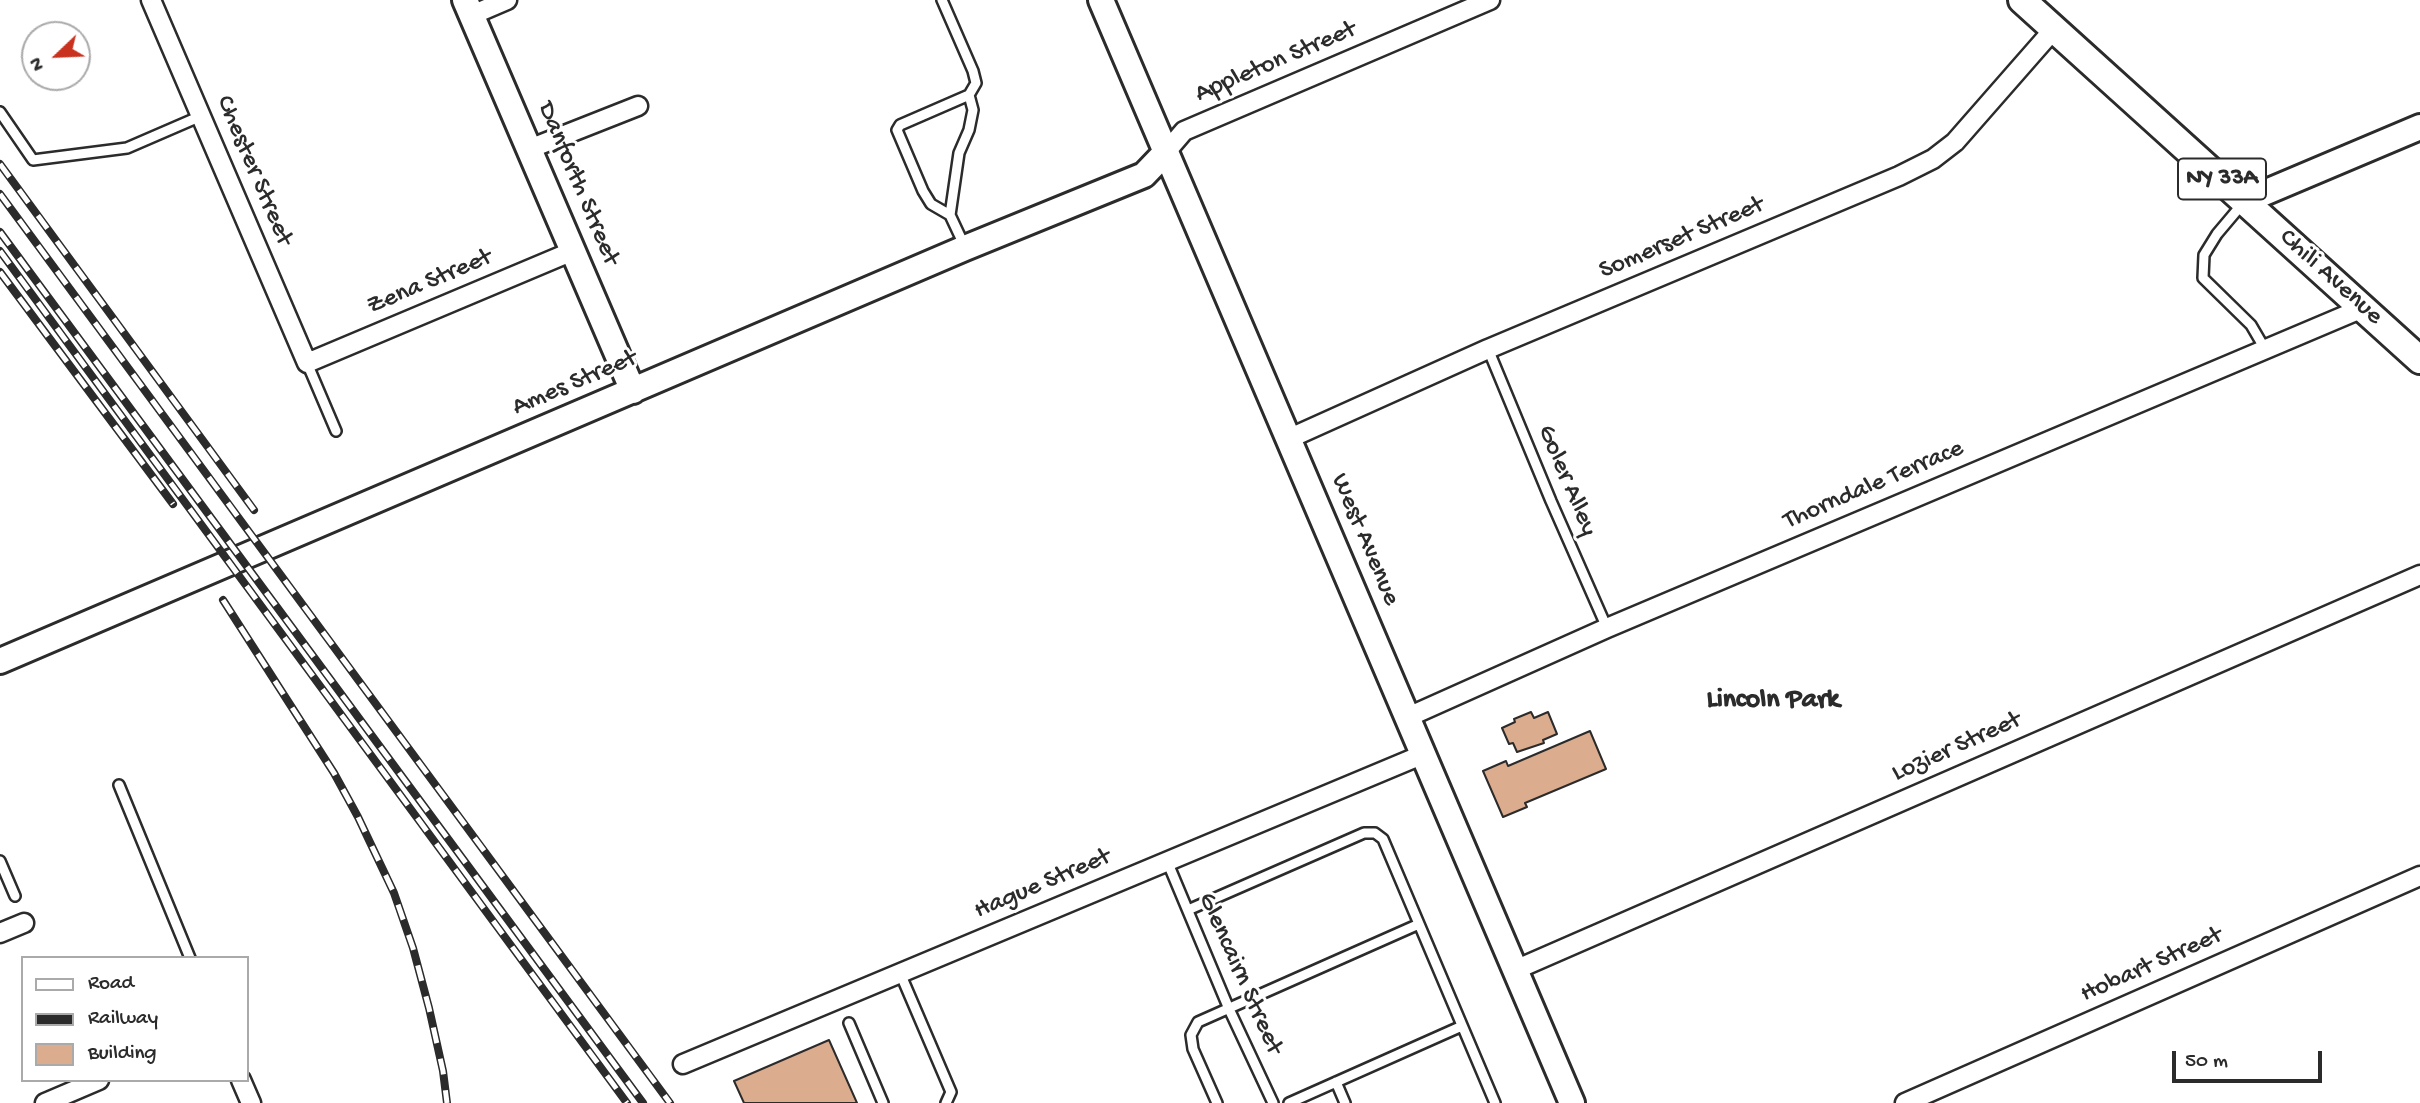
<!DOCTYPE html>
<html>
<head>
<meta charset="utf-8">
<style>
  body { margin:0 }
  #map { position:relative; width:2420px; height:1103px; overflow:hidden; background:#fff; font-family:"Gochi Hand",sans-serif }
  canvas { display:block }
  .legend { position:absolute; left:21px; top:956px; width:228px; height:126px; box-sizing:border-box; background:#fff; border:2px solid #aaa; margin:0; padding:9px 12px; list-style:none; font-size:21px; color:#2b2b2b }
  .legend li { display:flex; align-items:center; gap:14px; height:35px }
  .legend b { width:35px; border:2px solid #aaa }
  .north { position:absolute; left:21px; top:21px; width:70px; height:70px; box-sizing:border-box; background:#fff; border:2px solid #aaa; border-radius:50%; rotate:247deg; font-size:19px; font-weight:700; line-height:28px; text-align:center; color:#2b2b2b }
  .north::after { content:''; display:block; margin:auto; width:24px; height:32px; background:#c8321e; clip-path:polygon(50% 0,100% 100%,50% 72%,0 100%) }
  .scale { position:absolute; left:2172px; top:1051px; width:150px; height:32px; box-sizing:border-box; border:4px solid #2b2b2b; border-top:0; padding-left:9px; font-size:21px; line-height:24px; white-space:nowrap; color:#2b2b2b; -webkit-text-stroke:5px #fff; paint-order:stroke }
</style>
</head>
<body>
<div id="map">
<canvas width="2420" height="1103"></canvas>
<ul class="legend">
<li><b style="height:9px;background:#fff"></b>Road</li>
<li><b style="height:9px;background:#2b2b2b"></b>Railway</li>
<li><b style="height:19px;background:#dcac8e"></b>Building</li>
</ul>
<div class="north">N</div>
<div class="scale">50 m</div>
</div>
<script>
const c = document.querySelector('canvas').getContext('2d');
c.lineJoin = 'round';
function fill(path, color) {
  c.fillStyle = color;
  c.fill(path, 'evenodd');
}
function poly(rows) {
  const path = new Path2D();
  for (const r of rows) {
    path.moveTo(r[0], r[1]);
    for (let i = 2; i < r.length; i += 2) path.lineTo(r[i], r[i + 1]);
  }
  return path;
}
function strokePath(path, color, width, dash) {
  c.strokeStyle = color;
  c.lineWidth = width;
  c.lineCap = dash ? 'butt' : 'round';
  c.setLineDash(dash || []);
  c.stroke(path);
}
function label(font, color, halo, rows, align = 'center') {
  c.font = font + ' "Gochi Hand",sans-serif';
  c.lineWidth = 6;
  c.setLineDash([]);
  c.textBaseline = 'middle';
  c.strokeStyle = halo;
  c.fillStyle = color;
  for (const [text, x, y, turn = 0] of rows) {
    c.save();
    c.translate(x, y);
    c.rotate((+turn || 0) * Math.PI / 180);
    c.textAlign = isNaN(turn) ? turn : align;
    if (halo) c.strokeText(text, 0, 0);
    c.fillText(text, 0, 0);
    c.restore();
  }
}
const building = poly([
  [1531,712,1534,718,1548,712,1557,734,1543,740,1544,743,1517,752,1513,743,1509,744,1502,728,1515,722,1514,719,1531,712],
  [1590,731,1606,769,1525,803,1527,807,1503,817,1483,771,1506,761,1508,766,1590,731],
  [829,1040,857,1103,744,1103,734,1081,829,1040]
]);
fill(building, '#dcac8e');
strokePath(building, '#2b2b2b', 2);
const lane = poly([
  [942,0,973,71,976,83,969,95,900,125,897,130,923,191,931,204,950,215,965,247],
  [0,112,33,160,127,148,201,116],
  [2244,202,2217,234,2204,255,2203,278,2251,325,2265,349],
  [950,215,959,153,969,130,973,110,969,95],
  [1488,349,1551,501,1607,628],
  [307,363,336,431],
  [119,785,190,958],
  [0,861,15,896],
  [1167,861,1229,1009,1273,1103],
  [1188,910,1364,833,1375,833,1383,839,1495,1103],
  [900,973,951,1092,946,1103],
  [849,1023,883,1103],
  [1336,1082,1345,1103],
  [1217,1103,1193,1049,1191,1035,1198,1022,1419,924],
  [1289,1103,1462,1026]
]);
const street = poly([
  [151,0,307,363,573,251],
  [472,15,507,0],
  [529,149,638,106],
  [1166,152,1184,131,1490,0],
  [1288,439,1488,349,1899,176,1933,159,1955,142,2054,29],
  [1408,717,1607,628,2363,308],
  [0,933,24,923],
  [1515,970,2420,575],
  [683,1064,1424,754],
  [241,1080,251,1103],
  [45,1103,99,1080],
  [1905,1103,2420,876]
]);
const secondary = poly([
  [465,0,633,391],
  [1101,0,1572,1103],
  [2245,201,2420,127],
  [0,661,965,248,1144,175,1166,152]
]);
const primary = poly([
  [2022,0,2420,360]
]);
strokePath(lane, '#2b2b2b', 14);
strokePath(street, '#2b2b2b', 23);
strokePath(secondary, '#2b2b2b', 30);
strokePath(primary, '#2b2b2b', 32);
strokePath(lane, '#fff', 9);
strokePath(street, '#fff', 18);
strokePath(secondary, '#fff', 24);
strokePath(primary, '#fff', 26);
const rail = poly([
  [0,164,254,510],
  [0,194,670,1103],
  [0,232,643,1103],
  [0,251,627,1103],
  [0,272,173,504],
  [223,600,334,773,358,817,394,893,413,948,429,1008,443,1071,447,1103]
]);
strokePath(rail, '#2b2b2b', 8);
strokePath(rail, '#fff', 5, [16]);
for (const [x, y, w] of [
  [2222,179,88]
]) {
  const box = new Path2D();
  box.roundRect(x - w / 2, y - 20.5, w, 41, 5);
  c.fillStyle = '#fff';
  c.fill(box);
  strokePath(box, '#2b2b2b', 2);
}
label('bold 24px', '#2b2b2b', null, [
  ["NY 33A",2222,179]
]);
label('26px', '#2b2b2b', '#fff', [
  ["Appleton Street",1276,63,-23],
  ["Chester Street",253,171,67],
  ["Danforth Street",577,184,67],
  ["Somerset Street",1682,239,-23],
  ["Chili Avenue",2330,278,42],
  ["Zena Street",430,283,-23],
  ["Ames Street",575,384,-23],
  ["Goler Alley",1566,481,67],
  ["Thorndale Terrace",1874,486,-23],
  ["West Avenue",1364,540,67],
  ["Lozier Street",1957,748,-24],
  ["Hague Street",1043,885,-23],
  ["Hobart Street",2152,966,-24],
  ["Glencairn Street",1239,974,66]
]);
label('bold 28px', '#2b2b2b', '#fff', [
  ["Lincoln Park",1773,702]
]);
</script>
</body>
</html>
